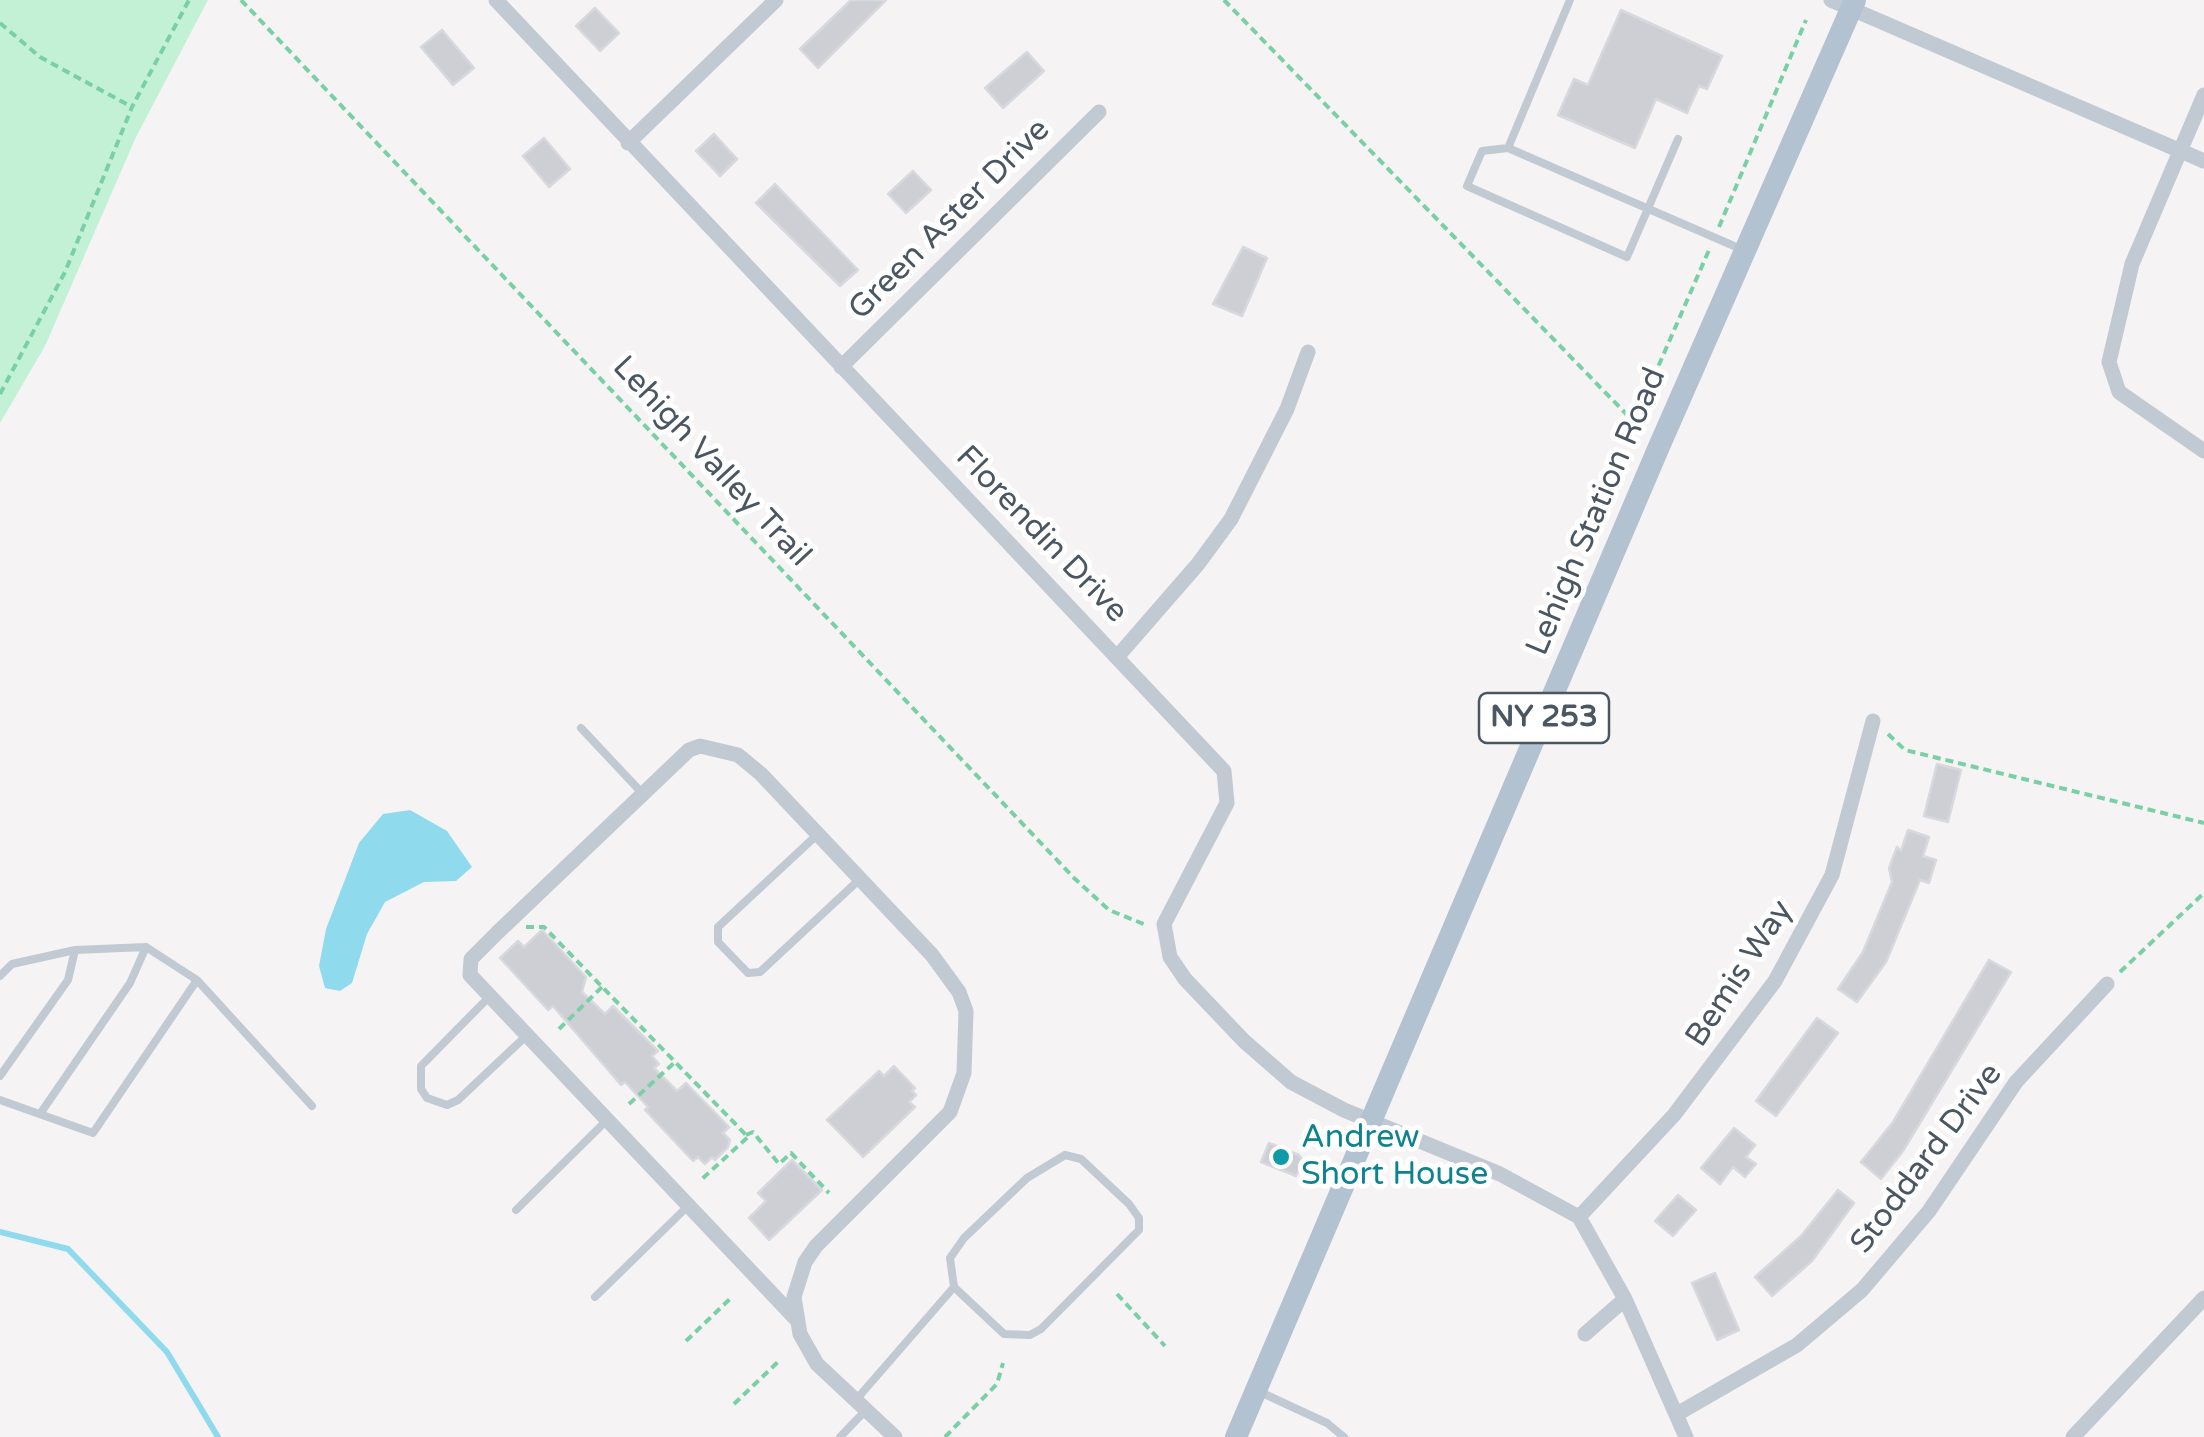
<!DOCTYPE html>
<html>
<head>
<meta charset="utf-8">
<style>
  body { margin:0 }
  canvas { display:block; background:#f5f3f3 }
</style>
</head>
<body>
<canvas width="2204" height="1437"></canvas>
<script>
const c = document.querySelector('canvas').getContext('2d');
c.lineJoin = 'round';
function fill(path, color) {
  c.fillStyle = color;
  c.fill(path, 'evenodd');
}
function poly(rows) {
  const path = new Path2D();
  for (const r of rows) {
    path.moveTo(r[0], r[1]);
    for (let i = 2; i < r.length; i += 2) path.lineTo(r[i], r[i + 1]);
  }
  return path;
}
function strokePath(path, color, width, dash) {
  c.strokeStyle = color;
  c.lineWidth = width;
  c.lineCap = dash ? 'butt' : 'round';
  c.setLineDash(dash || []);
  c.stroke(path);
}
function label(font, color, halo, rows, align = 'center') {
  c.font = font + ' "Varela Round",sans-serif';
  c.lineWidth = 10;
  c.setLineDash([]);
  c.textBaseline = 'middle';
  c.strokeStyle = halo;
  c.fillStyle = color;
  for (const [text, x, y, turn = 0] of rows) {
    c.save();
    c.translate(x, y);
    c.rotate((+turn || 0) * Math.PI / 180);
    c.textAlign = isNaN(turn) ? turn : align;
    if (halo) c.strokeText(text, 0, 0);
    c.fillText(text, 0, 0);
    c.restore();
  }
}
fill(poly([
  [0,0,208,0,136,137,45,346,0,423]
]), '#c3f1d5');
fill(poly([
  [410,810,447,831,472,867,456,881,424,882,385,902,367,934,352,983,340,991,325,988,319,966,326,929,359,843,383,814]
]), '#90daee');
strokePath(poly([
  [0,1232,68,1249,167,1352,218,1437]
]), '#90daee', 6);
const building = poly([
  [851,0,886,0,818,68,800,49,851,0],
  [595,8,619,33,600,51,576,26,595,8],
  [1621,10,1722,56,1707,89,1699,86,1687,113,1656,99,1635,148,1558,115,1574,79,1588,85,1621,10],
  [442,30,474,68,453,85,421,47,442,30],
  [1027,52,1044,71,1003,108,985,88,1027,52],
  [714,134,737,159,720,176,696,151,714,134],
  [544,138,570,169,549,187,523,156,544,138],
  [913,171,931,190,906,213,888,194,913,171],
  [775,184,858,270,840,286,756,203,775,184],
  [1243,247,1267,258,1242,316,1213,304,1243,247],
  [1937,764,1961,770,1948,822,1924,816,1937,764],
  [1908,830,1929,837,1923,856,1936,860,1929,883,1920,880,1886,962,1857,1002,1838,989,1863,952,1892,882,1889,868,1897,847,1901,851,1908,830],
  [542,930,586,977,582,992,605,1014,613,1006,658,1051,652,1056,659,1064,654,1068,677,1091,686,1083,729,1127,723,1133,730,1140,728,1147,715,1160,712,1157,705,1164,698,1157,693,1161,645,1110,648,1107,625,1082,621,1085,553,1006,548,1010,500,958,518,941,524,947,542,930],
  [1989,960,2011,972,1903,1151,1881,1179,1861,1162,1893,1122,1989,960],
  [1817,1018,1838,1033,1776,1116,1756,1101,1817,1018],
  [894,1066,915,1088,912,1091,916,1095,909,1102,915,1107,863,1157,827,1120,879,1071,884,1076,894,1066],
  [1734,1128,1755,1145,1746,1157,1756,1164,1745,1177,1733,1167,1720,1184,1701,1168,1734,1128],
  [1269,1143,1299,1155,1303,1161,1296,1176,1261,1162,1269,1143],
  [792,1160,822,1190,769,1240,749,1218,766,1201,758,1193,792,1160],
  [1838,1190,1854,1203,1812,1261,1772,1296,1755,1277,1801,1236,1838,1190],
  [1678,1195,1696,1210,1673,1236,1655,1221,1678,1195],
  [1715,1273,1739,1330,1717,1340,1692,1283,1715,1273]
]);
fill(building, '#cdcfd5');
strokePath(building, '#d7d9de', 2.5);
strokePath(poly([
  [241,0,1074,878,1109,910,1146,925],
  [1224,0,1634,422,1709,250],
  [0,23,40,57,132,107],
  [1719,227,1806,20],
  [0,394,65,272,132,107,189,0],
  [1888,734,1905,750,2204,823],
  [526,927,544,927,748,1137,702,1179],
  [2120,972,2204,893],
  [559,1029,602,987],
  [629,1104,674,1063],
  [746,1135,753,1132,779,1164,791,1153,829,1193],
  [1117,1294,1165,1346],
  [686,1341,733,1296],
  [734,1404,780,1360],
  [945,1437,997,1384,1003,1363]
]), '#7ad0a6', 4, [8, 5]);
strokePath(poly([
  [1570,0,1508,148,1741,249],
  [1508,148,1482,151,1467,186,1627,257,1678,139],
  [581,728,642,793],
  [819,833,718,927,718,942,748,973,760,972,861,878],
  [0,976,12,964,75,950,146,947,197,980,93,1133,0,1100],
  [197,980,312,1106],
  [488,998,421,1066,421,1089,427,1098,447,1105,458,1100,525,1037],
  [0,1076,68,980,75,950],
  [40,1114,130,983,146,947],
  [1065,1155,1081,1159,1129,1204,1139,1218,1139,1230,1041,1329,1030,1335,1004,1334,954,1287,950,1258,964,1238,1027,1178,1065,1155],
  [516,1210,606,1121],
  [595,1297,688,1206],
  [1260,1392,1327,1423,1344,1437],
  [855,1401,954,1287],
  [840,1437,866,1410]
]), '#c1cad2', 8);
strokePath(poly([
  [496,0,1224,771,1227,803,1164,924,1170,957,1185,979,1244,1041,1291,1082,1344,1110,1500,1174,1579,1217,1625,1299,1686,1437],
  [1831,0,2204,161],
  [2204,95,2132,264,2109,362,2119,392,2204,451],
  [628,143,776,0],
  [841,367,1099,112],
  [1118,656,1198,564,1231,519,1287,409,1308,352],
  [1579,1217,1674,1115,1775,981,1832,875,1873,721],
  [795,1318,470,975,471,959,497,933,689,750,700,746,738,755,761,774,932,955,959,992,966,1011,964,1073,950,1112,816,1246,805,1262,794,1297,800,1334,817,1364,895,1437],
  [1585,1334,1625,1299],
  [1677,1414,1797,1345,1862,1290,1929,1211,2016,1082,2107,984],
  [2073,1437,2204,1298]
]), '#c1cad2', 15);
strokePath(poly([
  [1236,1437,1658,449,1855,0]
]), '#b3c2d1', 22);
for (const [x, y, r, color] of [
  [1281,1157,10,"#0f9aa8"]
]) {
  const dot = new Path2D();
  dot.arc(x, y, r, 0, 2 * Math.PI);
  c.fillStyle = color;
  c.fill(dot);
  strokePath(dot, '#fff', 4);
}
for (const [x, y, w] of [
  [1544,718,130]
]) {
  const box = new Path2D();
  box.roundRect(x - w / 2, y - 25, w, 50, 8);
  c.fillStyle = '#fff';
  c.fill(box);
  strokePath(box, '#4a5661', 2.5);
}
label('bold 30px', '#4a5661', null, [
  ["NY 253",1544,718]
]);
label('32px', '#4a5661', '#fff', [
  ["Green Aster Drive",950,220,-45],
  ["Lehigh Valley Trail",711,462,47],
  ["Lehigh Station Road",1597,512,-67],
  ["Florendin Drive",1041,535,46],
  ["Bemis Way",1740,974,-57],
  ["Stoddard Drive",1927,1159,-53]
]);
label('32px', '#0d838f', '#fff', [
  ["Andrew",1301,1139],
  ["Short House",1301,1176]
], 'left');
</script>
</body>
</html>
